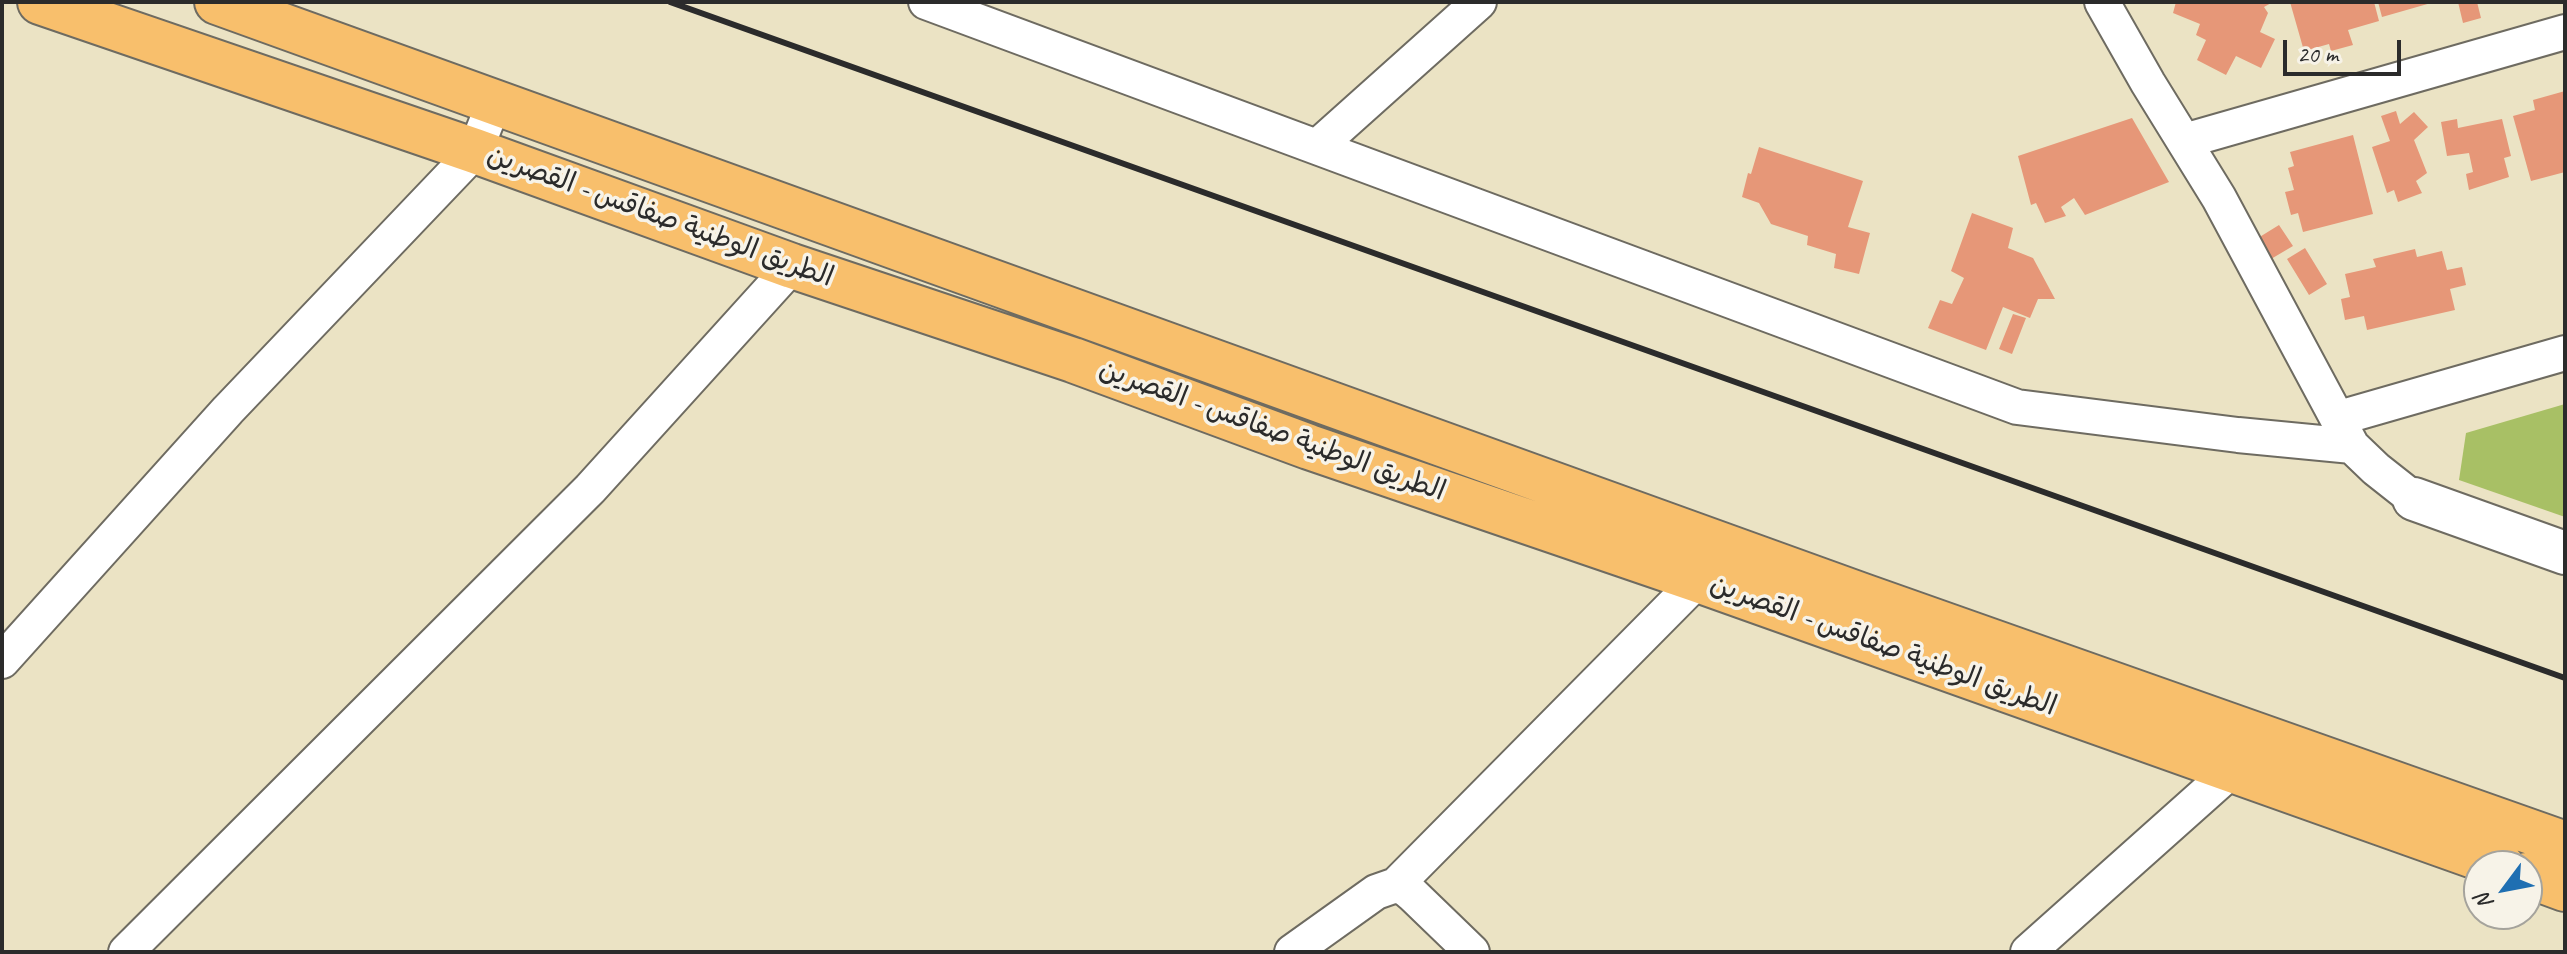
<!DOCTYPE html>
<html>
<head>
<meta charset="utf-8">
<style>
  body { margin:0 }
  #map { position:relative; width:2567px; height:954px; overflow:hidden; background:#ebe3c4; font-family:Caveat,sans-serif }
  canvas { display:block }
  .frame { position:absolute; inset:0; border:4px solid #2b2b2b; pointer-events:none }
  .north { position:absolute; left:2463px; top:850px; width:80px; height:80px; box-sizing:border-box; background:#f7f3e8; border:2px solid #a5a39c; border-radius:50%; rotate:238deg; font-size:22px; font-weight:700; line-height:32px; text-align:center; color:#2b2b2b }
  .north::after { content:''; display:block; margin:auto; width:28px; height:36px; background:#1f6fb2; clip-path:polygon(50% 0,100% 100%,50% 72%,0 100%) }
  .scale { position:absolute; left:2283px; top:40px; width:118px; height:36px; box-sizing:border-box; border:4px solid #2b2b2b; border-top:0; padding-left:10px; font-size:24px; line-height:28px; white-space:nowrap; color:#2b2b2b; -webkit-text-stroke:6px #f7f3e8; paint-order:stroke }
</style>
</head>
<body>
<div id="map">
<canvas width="2567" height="954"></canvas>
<div class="frame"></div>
<div class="north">N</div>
<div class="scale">20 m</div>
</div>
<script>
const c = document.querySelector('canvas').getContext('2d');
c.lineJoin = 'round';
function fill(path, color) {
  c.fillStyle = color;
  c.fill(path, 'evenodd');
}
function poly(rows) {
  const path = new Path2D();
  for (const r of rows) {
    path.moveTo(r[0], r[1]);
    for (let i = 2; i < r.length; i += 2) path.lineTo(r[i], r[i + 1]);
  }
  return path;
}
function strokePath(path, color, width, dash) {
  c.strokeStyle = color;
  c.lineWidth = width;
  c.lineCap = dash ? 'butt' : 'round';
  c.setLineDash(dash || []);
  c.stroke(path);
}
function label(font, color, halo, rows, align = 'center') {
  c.font = font + ' Caveat,"Playpen Sans Arabic",sans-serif';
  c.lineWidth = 7;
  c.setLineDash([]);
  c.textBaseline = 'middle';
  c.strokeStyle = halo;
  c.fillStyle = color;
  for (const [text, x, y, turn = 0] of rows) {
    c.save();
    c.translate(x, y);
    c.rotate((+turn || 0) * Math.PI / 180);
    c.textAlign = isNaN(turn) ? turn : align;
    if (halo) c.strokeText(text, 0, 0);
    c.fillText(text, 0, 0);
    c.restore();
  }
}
fill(poly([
  [2565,404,2565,517,2459,480,2466,433]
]), '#a8c065');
fill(poly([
  [2176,2,2273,2,2264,7,2268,13,2260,32,2275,39,2261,68,2236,56,2226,75,2197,60,2206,40,2196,35,2200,24,2173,13],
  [2290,2,2374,2,2379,21,2348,30,2353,45,2331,51,2329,44,2304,51],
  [2378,2,2431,2,2431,3,2382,17],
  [2458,2,2477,2,2481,18,2463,23],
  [2565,91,2565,172,2531,181,2513,116,2535,110,2533,100],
  [2396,111,2400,124,2414,112,2428,127,2414,140,2427,173,2416,181,2422,193,2398,202,2394,190,2387,193,2372,147,2390,141,2381,116],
  [2132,118,2169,182,2085,215,2074,198,2061,207,2066,216,2045,223,2036,203,2031,205,2018,156],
  [2457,119,2458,128,2502,119,2511,156,2504,158,2509,177,2469,190,2466,174,2473,172,2469,153,2447,156,2441,122],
  [2353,135,2373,214,2303,232,2298,213,2291,215,2285,192,2294,190,2288,168,2294,166,2290,152],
  [1759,147,1863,181,1848,227,1870,233,1859,274,1834,268,1836,254,1807,245,1808,236,1771,224,1759,203,1742,197,1748,173,1751,174],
  [1972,213,2013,228,2008,248,2033,258,2055,299,2038,299,2030,318,2003,307,1986,350,1928,328,1940,300,1952,304,1964,278,1951,271],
  [2279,225,2293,246,2271,259,2258,238],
  [2305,248,2327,284,2309,295,2287,259],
  [2415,249,2417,257,2442,251,2447,270,2462,267,2466,285,2450,289,2455,310,2367,330,2364,316,2345,320,2341,299,2350,297,2345,274,2376,267,2373,259],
  [2013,314,2026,318,2012,354,1999,349]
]), '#e69778');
const minor = poly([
  [926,2,2017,407,2238,435,2352,446],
  [2102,2,2148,83,2219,198,2352,446,2376,469,2414,499],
  [2184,141,2565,32],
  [1317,147,1479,2],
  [2339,418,2565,353],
  [2,661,228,410,475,151,494,103],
  [1396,885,1698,580],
  [126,952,590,489,792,266],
  [1292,952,1376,892,1396,885,1406,889,1413,895,1472,952],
  [2028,952,2232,770]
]);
const tertiary = poly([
  [2414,499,2565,553]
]);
const primary = poly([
  [40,2,475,151,792,266,1073,360,1309,447,1698,580,2502,866],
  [217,2,1863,596,2565,844],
  [2527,875,2565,889]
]);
strokePath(minor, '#6e6b61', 38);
strokePath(tertiary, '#6e6b61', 46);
strokePath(primary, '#6e6b61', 48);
strokePath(minor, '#fff', 34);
strokePath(tertiary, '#fff', 42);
strokePath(primary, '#f8bf6c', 44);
strokePath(poly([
  [670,2,2565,678]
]), '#2b2b2b', 6);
label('28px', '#2b2b2b', '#f7f3e8', [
  ["الطريق الوطنية صفاقس - القصرين",660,217,20],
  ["الطريق الوطنية صفاقس - القصرين",1272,431,20],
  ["الطريق الوطنية صفاقس - القصرين",1883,646,20]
]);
</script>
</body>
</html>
